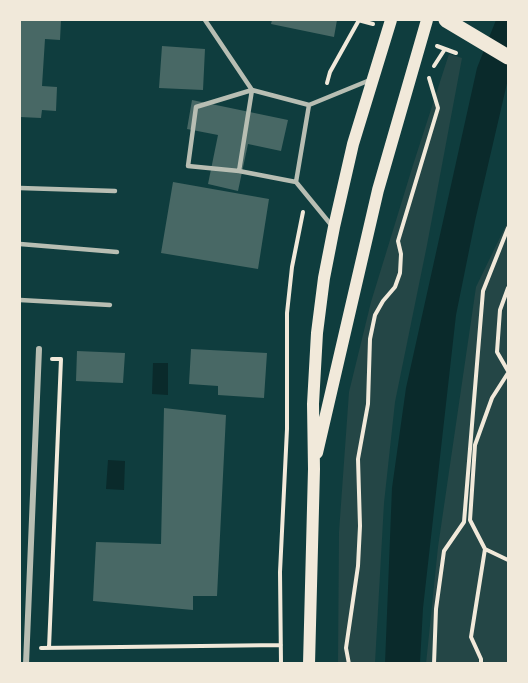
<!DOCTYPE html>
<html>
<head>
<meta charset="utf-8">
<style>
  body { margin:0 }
  #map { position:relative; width:528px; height:683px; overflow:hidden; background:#0f3d3e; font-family:"Space Grotesk",sans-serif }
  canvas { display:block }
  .frame { position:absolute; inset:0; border:21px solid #f1e9da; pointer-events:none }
</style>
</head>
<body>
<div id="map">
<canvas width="528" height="683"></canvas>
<div class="frame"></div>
</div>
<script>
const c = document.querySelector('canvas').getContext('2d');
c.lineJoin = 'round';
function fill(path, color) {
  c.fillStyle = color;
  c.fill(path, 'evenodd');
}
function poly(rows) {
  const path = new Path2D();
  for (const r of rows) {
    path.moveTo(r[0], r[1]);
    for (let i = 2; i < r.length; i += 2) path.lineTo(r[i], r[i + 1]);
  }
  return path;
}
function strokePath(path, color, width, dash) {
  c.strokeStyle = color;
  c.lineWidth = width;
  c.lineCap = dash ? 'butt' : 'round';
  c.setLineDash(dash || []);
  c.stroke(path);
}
fill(poly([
  [449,54,462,58,427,245,395,402,384,503,375,663,338,664,339,532,349,392,371,302,413,165],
  [508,221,508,663,426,664,438,547,476,287]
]), '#244646');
fill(poly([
  [496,20,508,20,508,79,475,221,456,315,423,608,420,663,385,664,392,488,406,388,477,68],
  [153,363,168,363,168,395,152,394],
  [108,460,125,461,124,490,106,489]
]), '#0a2a2b');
fill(poly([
  [20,20,61,20,60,40,45,39,42,86,57,87,56,111,42,110,41,118,20,117],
  [272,20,337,20,334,37,271,24],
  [162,46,205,49,203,90,159,88],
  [192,100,288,120,281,151,248,144,238,191,208,184,218,135,187,129],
  [173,182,269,199,258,269,161,253],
  [191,349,267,353,264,398,218,395,218,386,189,384],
  [77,351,125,353,123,383,76,381],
  [164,408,226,415,217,596,193,596,193,610,93,601,96,542,161,544]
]), '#486865');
strokePath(poly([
  [358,20,373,24],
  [437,46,456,53],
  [434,66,445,49],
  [327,83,330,72,359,20],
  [508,288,500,310,497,352,508,371],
  [485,549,508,560],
  [41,648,281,645],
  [49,648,61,359,52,359],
  [281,664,280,572,287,429,287,313,292,267,303,212],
  [349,664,346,648,358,566,360,526,358,459,368,404,370,339,375,315,383,301,395,287,400,273,401,254,398,241,438,108,429,78],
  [434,664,436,609,444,551,464,522,483,291,508,228],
  [481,664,481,659,471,637,485,549,470,520,475,445,492,398,508,373]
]), '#f1e9da', 4);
strokePath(poly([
  [205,20,252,90,239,171,296,182,309,105,252,90,196,107,188,166,239,171],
  [309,105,370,80],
  [296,182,332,226],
  [20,188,115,191],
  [20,244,117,252],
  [20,300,110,305]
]), '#b8beb3', 4.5);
strokePath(poly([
  [26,664,39,349]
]), '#b8beb3', 6);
strokePath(poly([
  [317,453,378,190,427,20],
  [309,664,314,469,313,404,317,333,324,278,334,227,353,144,391,20]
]), '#f1e9da', 12);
strokePath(poly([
  [446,20,508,57]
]), '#f1e9da', 15);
</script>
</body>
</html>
